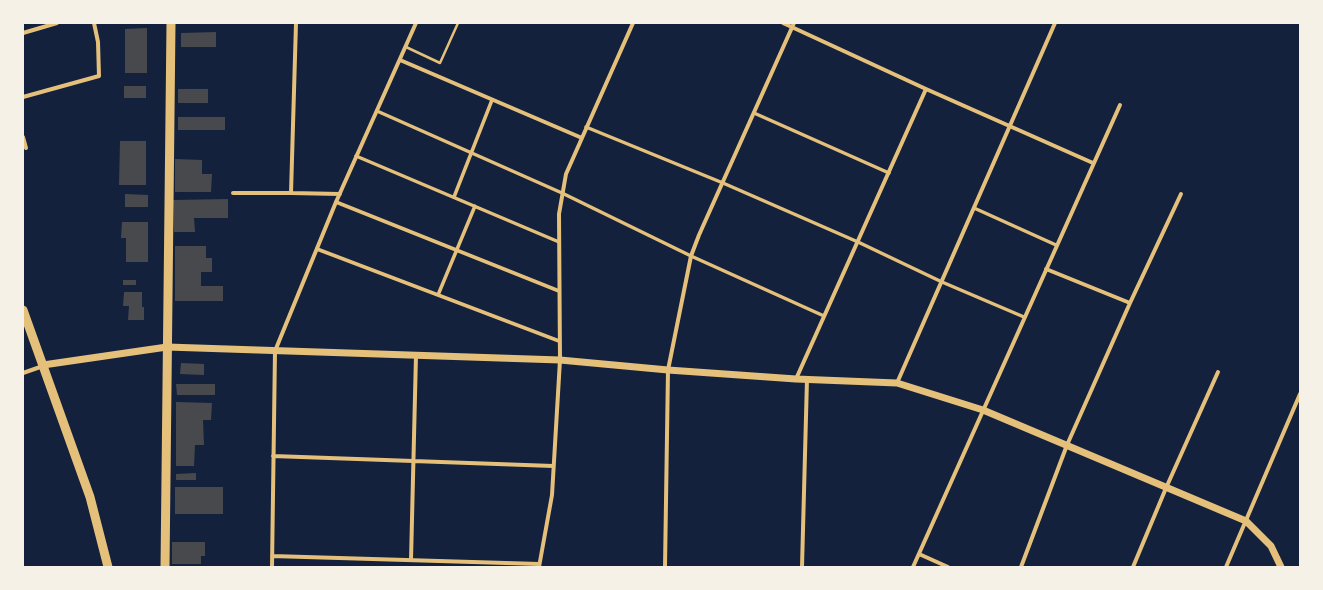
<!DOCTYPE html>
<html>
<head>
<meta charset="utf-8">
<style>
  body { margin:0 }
  #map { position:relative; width:1323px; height:590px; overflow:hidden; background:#14213d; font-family:"Titillium Web",sans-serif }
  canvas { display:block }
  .frame { position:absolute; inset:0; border:24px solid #f6f1e7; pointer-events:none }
</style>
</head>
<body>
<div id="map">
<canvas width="1323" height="590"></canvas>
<div class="frame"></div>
</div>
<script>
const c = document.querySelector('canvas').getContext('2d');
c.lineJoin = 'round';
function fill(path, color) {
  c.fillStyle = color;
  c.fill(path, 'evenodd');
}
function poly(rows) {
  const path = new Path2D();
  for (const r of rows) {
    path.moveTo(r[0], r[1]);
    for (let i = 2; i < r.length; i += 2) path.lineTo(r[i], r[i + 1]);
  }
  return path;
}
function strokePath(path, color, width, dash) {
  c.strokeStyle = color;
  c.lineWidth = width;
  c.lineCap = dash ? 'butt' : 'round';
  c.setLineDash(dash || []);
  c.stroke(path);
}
fill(poly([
  [147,28,147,73,125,73,125,29],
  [216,32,216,47,181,47,181,33],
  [124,86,146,86,146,98,124,98],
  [178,89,208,89,208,103,178,103],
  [178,117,225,117,225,130,178,130],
  [120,141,146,141,146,185,119,185],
  [175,159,202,160,202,174,212,174,211,192,175,192],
  [125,194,148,195,148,207,125,207],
  [228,199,228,218,194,218,195,232,174,232,173,200],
  [122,222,148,222,148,262,126,262,126,238,121,238],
  [175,246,206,246,206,258,212,258,212,272,201,272,201,286,223,286,223,301,175,301],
  [123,280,136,280,136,285,123,285],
  [124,292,142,292,142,307,144,307,144,320,128,320,129,306,123,306],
  [181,363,204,364,204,375,180,374],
  [176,384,215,384,215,395,177,395],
  [176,402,212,403,211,420,203,420,204,445,195,445,194,466,176,466],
  [196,473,196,480,176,480,176,474],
  [175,487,223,487,223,514,175,514],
  [172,542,205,542,205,556,201,556,201,564,172,564]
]), '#48494c');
strokePath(poly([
  [406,47,440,63,458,23]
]), '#e5c07b', 2.5);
strokePath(poly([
  [377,111,562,193,691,256,824,316],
  [754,113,889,173],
  [586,127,723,183,858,242,942,282,1024,317],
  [356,156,559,242],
  [454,197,492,100],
  [336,202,559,291],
  [974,208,1056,245],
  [317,249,559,341],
  [438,295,475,206]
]), '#e5c07b', 3.5);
strokePath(poly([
  [296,23,291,193,340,194],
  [783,23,926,89,1093,163],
  [23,33,57,23],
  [400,60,582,138],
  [23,97,99,76,98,42,94,23],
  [23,137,26,148],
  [233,193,291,193],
  [1046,269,1130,303],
  [23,373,43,366],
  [796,379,926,89],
  [897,383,1055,23],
  [273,456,553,466],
  [919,554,948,567],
  [272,556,539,564],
  [411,560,416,355],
  [272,567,275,351,336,202,416,23],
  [539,567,552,495,560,360,559,214,566,174,633,23],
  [665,567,668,370,691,256,699,235,794,23],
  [802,567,807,379],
  [913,567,1120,105],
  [1021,567,1067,445,1130,303,1181,194],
  [1133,567,1166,488,1218,372],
  [1226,567,1300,394]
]), '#e5c07b', 4);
strokePath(poly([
  [43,365,167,347,560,360,668,370,796,379,897,383,983,410,1246,521,1271,546,1281,567]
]), '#e5c07b', 7);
strokePath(poly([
  [23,310,90,497,108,567],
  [165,567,171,23]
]), '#e5c07b', 9);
</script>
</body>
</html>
